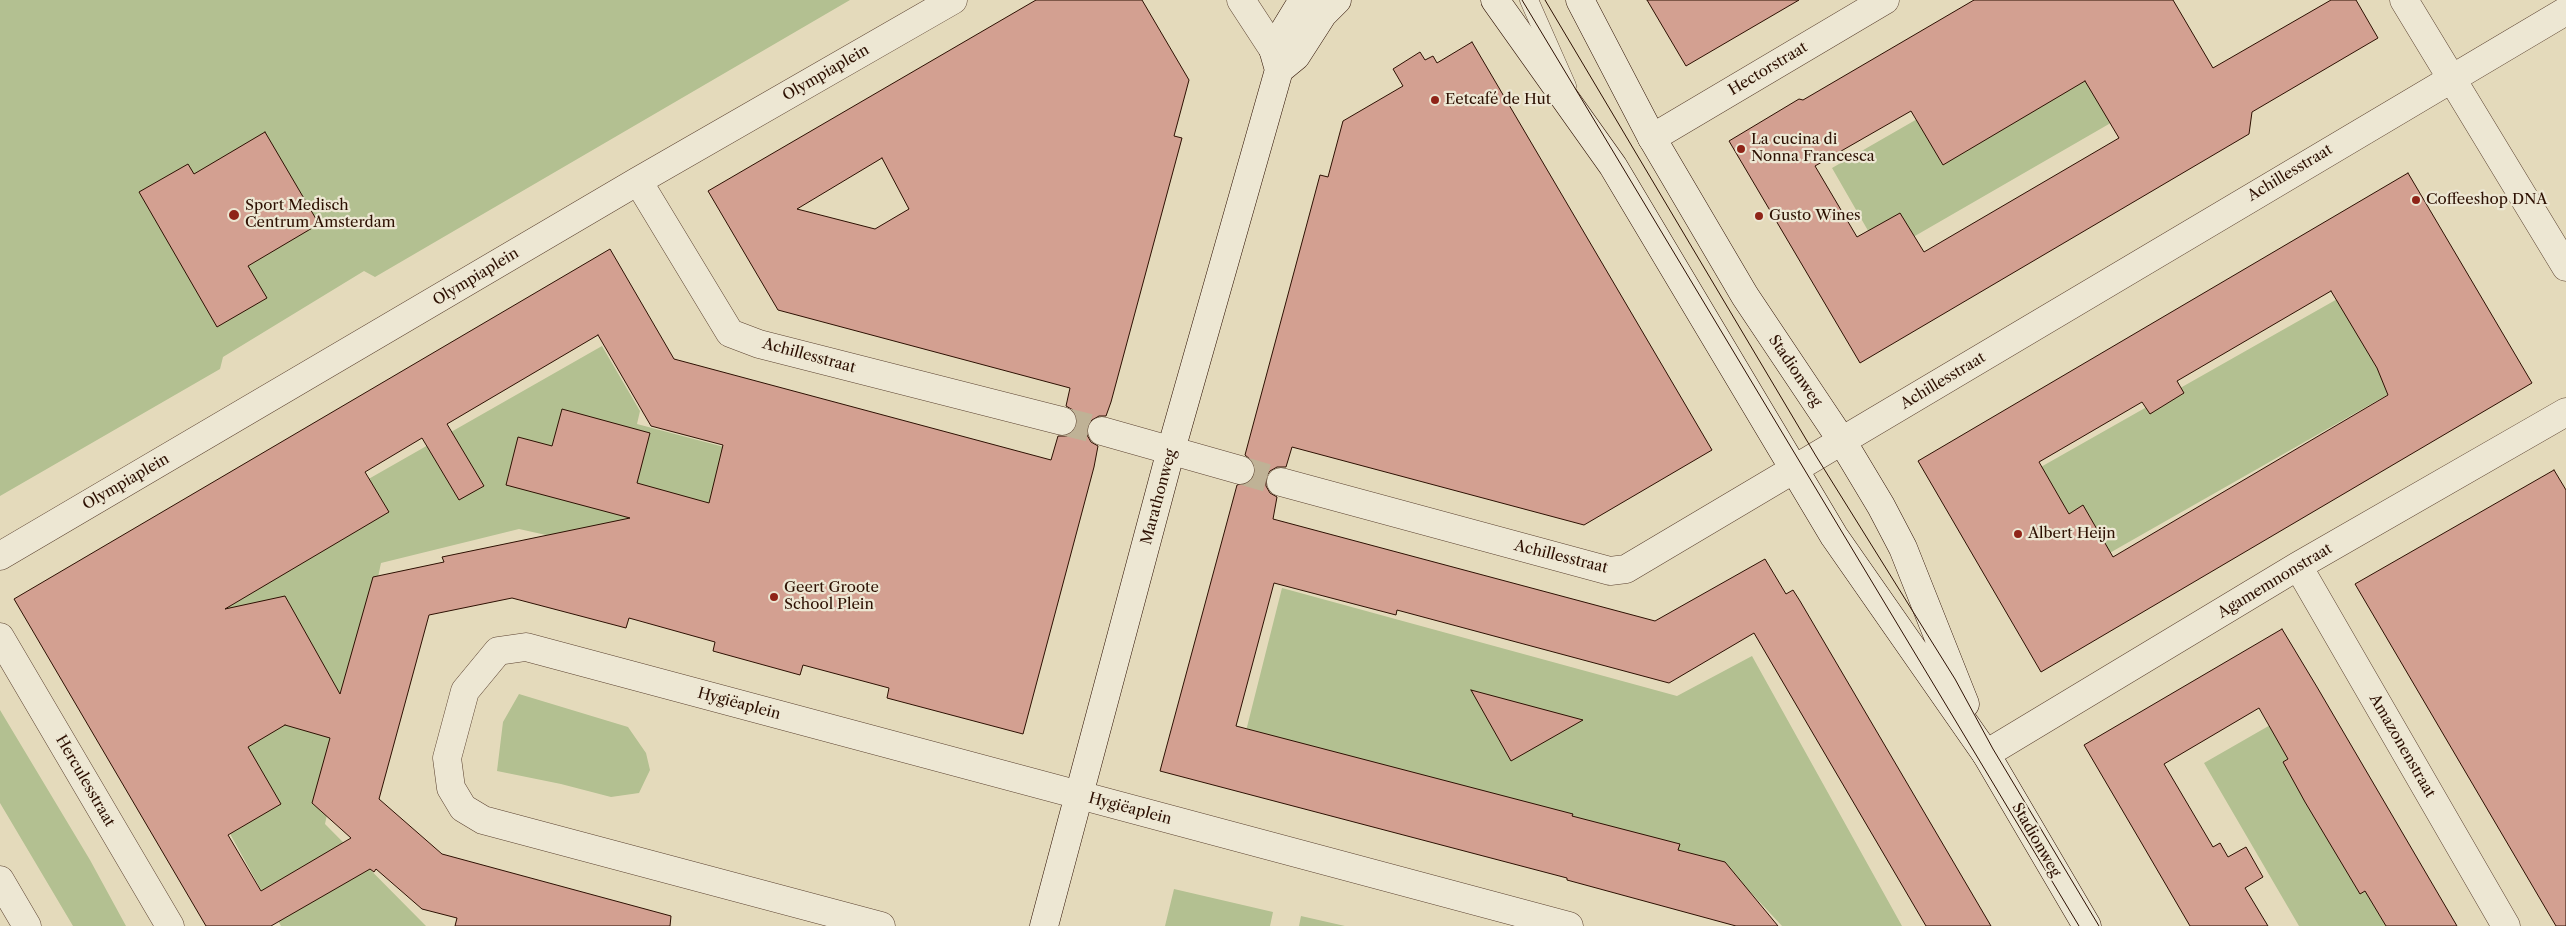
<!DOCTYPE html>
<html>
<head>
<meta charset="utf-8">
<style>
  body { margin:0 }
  canvas { display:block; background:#e4dabb }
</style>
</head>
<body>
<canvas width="2566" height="926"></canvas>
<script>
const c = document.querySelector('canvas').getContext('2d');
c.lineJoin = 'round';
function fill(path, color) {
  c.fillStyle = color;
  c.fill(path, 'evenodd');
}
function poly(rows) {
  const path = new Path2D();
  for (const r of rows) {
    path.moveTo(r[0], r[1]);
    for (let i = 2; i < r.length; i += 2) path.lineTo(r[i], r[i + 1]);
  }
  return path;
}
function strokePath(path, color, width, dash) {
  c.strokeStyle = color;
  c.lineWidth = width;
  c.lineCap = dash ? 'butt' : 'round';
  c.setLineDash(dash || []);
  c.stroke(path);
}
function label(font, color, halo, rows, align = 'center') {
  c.font = font + ' "Libre Caslon Text",serif';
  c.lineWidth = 4.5;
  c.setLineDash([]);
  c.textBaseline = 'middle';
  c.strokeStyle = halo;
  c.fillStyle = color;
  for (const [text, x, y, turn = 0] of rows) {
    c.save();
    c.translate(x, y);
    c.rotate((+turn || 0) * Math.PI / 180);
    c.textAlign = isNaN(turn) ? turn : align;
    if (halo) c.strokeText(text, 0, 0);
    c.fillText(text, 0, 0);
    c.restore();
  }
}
fill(poly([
  [0,0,850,0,375,277,364,271,223,357,220,369,0,496],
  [2105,11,2154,98,1882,255,1832,168],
  [2392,268,2445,362,2085,567,2032,472],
  [602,346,640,411,637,424,1012,523,646,557,519,529,381,563,325,824,426,926,281,926,114,624],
  [1282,588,1677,696,1752,656,1902,926,1782,926,1728,868,1246,731],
  [519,694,628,727,646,753,650,770,639,793,611,797,561,784,497,771,503,722],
  [0,710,90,860,126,926,73,926,0,803],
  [2279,720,2399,926,2299,926,2204,763],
  [1174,889,1273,912,1270,926,1165,926],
  [1301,916,1345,926,1299,926]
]), '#b3c091');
const building = poly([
  [1036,0,1142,0,1189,80,1174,136,1182,138,1111,402,1106,416,1099,416,1092,420,1087,427,1087,435,1091,442,1098,446,1094,467,1023,734,887,698,889,688,803,665,800,675,713,651,715,642,629,618,626,628,512,598,429,615,379,799,442,854,671,916,670,926,455,926,457,918,422,909,376,869,374,872,370,869,271,926,206,926,14,599,610,249,674,359,1051,460,1058,436,1067,436,1073,432,1077,425,1077,416,1073,410,1066,406,1070,388,778,310,708,191,1036,0],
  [882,158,909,209,875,229,797,209,882,158],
  [598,335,651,426,723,445,709,503,637,483,650,433,562,409,552,446,518,437,506,485,630,518,442,557,444,562,373,577,340,694,285,596,225,609,389,512,365,472,422,438,459,500,484,486,447,424,598,335],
  [285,725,330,738,312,803,351,838,261,891,228,835,281,804,248,747,285,725],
  [1647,0,1799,0,1686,66,1647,0],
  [1974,0,2173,0,2213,68,2331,0,2356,0,2378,38,2252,112,2249,134,1860,363,1729,141,1799,99,1803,100,1974,0],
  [2085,81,2119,138,1924,252,1900,213,1857,237,1815,166,1911,111,1943,165,2085,81],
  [1472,42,1712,450,1584,525,1292,447,1286,467,1277,467,1270,471,1266,477,1266,486,1270,493,1277,497,1273,519,1655,621,1765,559,1786,594,1793,590,1800,601,1991,926,1926,926,1754,633,1669,683,1397,610,1396,615,1274,583,1236,726,1573,814,1572,816,1680,844,1678,850,1725,862,1778,926,1736,926,1567,880,1567,878,1160,771,1237,485,1250,481,1255,474,1255,466,1251,460,1245,455,1320,175,1328,177,1343,121,1403,86,1393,69,1420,52,1425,60,1433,56,1437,63,1472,42],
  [265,132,319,224,248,266,267,298,217,327,139,192,188,164,194,174,265,132],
  [2408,173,2532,383,2041,672,1918,461,2408,173],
  [2331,291,2377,368,2388,395,2113,557,2083,505,2069,514,2039,462,2142,402,2150,414,2184,393,2177,381,2331,291],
  [2554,470,2566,490,2566,926,2556,926,2355,584,2554,470],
  [2282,629,2317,687,2457,926,2386,926,2365,891,2360,894,2305,802,2283,762,2288,759,2259,708,2164,764,2213,847,2220,843,2228,857,2246,847,2263,877,2245,888,2268,926,2190,926,2138,837,2084,745,2282,629],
  [1471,690,1583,720,1511,761,1471,690]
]);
fill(building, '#d3a091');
strokePath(building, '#2d1002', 1);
strokePath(poly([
  [1062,421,1102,431],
  [1240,470,1281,482]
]), '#bfb296', 28, [28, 14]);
const lane = poly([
  [1529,0,1567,86]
]);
const street = poly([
  [1241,0,1273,49],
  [2404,0,2566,267],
  [1652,138,1885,0],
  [638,181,730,333,759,344,1062,421],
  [1102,431,1240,470],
  [1281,482,1610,571,1626,569,2566,11],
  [0,556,638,181,953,0],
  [2298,566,2506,926],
  [0,637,170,926],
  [1986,754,2298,566,2566,412],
  [0,880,27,926],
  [881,926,483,820,463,808,451,788,447,758,465,691,498,651,526,647,1569,926]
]);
const secondary = poly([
  [1495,0,1613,166,1834,536,1986,754,2087,926],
  [1580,0,1652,138,1745,296,1842,441,1881,506,1903,548,1965,704],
  [1279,70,1296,56,1323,14,1337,0],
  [1279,70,1273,49,1303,0],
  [1044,926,1171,450,1279,70]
]);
strokePath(lane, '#5b4230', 19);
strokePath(street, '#5b4230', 29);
strokePath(secondary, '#2d1002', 29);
strokePath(lane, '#ede7d3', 18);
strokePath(street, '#ede7d3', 28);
strokePath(secondary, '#ede7d3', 28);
strokePath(poly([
  [1522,0,2079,926],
  [1545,0,1816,456,1955,679,1993,749,2099,926]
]), '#2d1002', 1);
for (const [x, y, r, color] of [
  [1435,100,5,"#8f2418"],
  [1741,149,5,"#8f2418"],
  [2416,200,5,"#8f2418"],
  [234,215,6,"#8f2418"],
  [1759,216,5,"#8f2418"],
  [2018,534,5,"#8f2418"],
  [774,597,5,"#8f2418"]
]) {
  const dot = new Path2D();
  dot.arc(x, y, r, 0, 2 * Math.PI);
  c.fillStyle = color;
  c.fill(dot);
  strokePath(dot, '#ede7d3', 2);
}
label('15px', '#2d1002', '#ede7d3', [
  ["Hectorstraat",1768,69,-31],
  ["Olympiaplein",826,73,-30],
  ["Achillesstraat",2290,173,-31],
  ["Olympiaplein",476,277,-31],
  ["Achillesstraat",809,356,15],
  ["Stadionweg",1795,371,56],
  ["Achillesstraat",1943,381,-31],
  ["Olympiaplein",126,482,-30],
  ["Marathonweg",1159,497,-75],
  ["Achillesstraat",1561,557,14],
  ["Agamemnonstraat",2275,581,-31],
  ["Hygiëaplein",739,704,15],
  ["Amazonenstraat",2402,746,60],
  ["Herculesstraat",85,781,60],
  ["Hygiëaplein",1130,809,15],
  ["Stadionweg",2036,840,60]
]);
label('15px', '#2d1002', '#ede7d3', [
  ["Eetcafé de Hut",1445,100],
  ["La cucina di",1751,140],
  ["Nonna Francesca",1751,157],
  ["Coffeeshop DNA",2426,200],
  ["Sport Medisch",245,206],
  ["Centrum Amsterdam",245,223],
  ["Gusto Wines",1769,216],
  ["Albert Heijn",2028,534],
  ["Geert Groote",784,588],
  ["School Plein",784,605]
], 'left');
</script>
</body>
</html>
